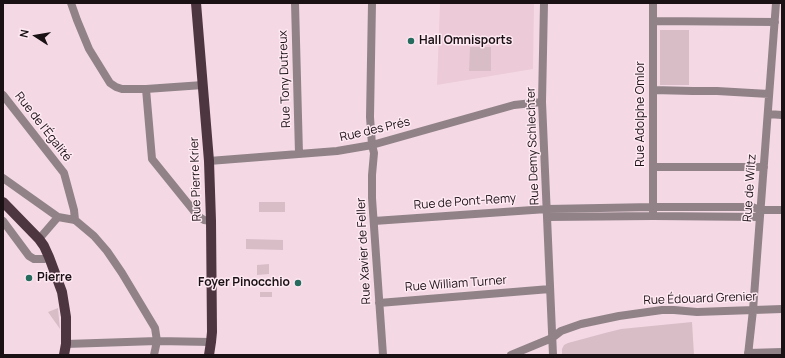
<!DOCTYPE html>
<html>
<head>
<meta charset="utf-8">
<style>
  body { margin:0 }
  #map { position:relative; width:785px; height:358px; overflow:hidden; background:#f4d9e4; font-family:Manrope,sans-serif }
  canvas { display:block }
  .frame { position:absolute; inset:0; border:4px solid #1a1115; pointer-events:none }
  .north { position:absolute; left:16px; top:16px; width:40px; height:40px; -webkit-text-stroke:3px #fee8f1; paint-order:stroke; rotate:282deg; font-size:11px; font-weight:700; line-height:16px; text-align:center; color:#1a1115 }
  .north::after { content:''; display:block; margin:auto; width:14px; height:18px; background:#1a1115; clip-path:polygon(50% 0,100% 100%,50% 72%,0 100%) }
</style>
</head>
<body>
<div id="map">
<canvas width="785" height="358"></canvas>
<div class="frame"></div>
<div class="north">N</div>
</div>
<script>
const c = document.querySelector('canvas').getContext('2d');
c.lineJoin = 'round';
function fill(path, color) {
  c.fillStyle = color;
  c.fill(path, 'evenodd');
}
function poly(rows) {
  const path = new Path2D();
  for (const r of rows) {
    path.moveTo(r[0], r[1]);
    for (let i = 2; i < r.length; i += 2) path.lineTo(r[i], r[i + 1]);
  }
  return path;
}
function strokePath(path, color, width, dash) {
  c.strokeStyle = color;
  c.lineWidth = width;
  c.lineCap = dash ? 'butt' : 'round';
  c.setLineDash(dash || []);
  c.stroke(path);
}
function label(font, color, halo, rows, align = 'center') {
  c.font = font + ' Manrope,sans-serif';
  c.lineWidth = 3;
  c.setLineDash([]);
  c.textBaseline = 'middle';
  c.strokeStyle = halo;
  c.fillStyle = color;
  for (const [text, x, y, turn = 0] of rows) {
    c.save();
    c.translate(x, y);
    c.rotate((+turn || 0) * Math.PI / 180);
    c.textAlign = isNaN(turn) ? turn : align;
    if (halo) c.strokeText(text, 0, 0);
    c.fillText(text, 0, 0);
    c.restore();
  }
}
fill(poly([
  [440,3,534,3,533,69,437,85]
]), '#eccad7');
fill(poly([
  [660,30,689,30,689,85,660,85],
  [470,47,491,47,491,71,469,71],
  [259,202,285,202,285,212,259,212],
  [246,239,283,240,283,250,246,249],
  [269,264,269,274,257,275,257,265],
  [260,292,272,292,272,297,260,297],
  [58,308,59,319,60,329,48,312],
  [692,322,694,355,562,355,562,349,564,345,568,343,605,333,621,329]
]), '#d8bdc7');
strokePath(poly([
  [71,3,77,20,89,49,110,83,116,87,122,89,146,89,203,85],
  [295,3,299,154],
  [372,3,370,117,372,145,374,153,372,175,372,198,383,355],
  [544,3,542,102,553,355],
  [653,3,653,216],
  [653,21,775,22],
  [146,89,152,159,198,216,204,220,211,221],
  [653,90,693,91,717,91,769,94],
  [3,95,64,173,74,210,75,220],
  [768,114,782,115],
  [209,161,337,151,372,145,514,105,542,102],
  [653,167,764,167],
  [3,178,58,217,75,220,94,236,107,251,122,273,155,328,157,341,154,355],
  [548,217,653,216,760,217],
  [3,221,29,256,34,259,44,259,49,257],
  [374,221,547,209,653,207,752,207,760,210,782,210],
  [39,239,58,217],
  [379,303,550,289],
  [66,344,157,341,211,342],
  [748,353,782,352],
  [511,355,552,338,561,331,581,324,619,316,662,310,674,310,697,312,782,309],
  [748,355,753,310,776,3]
]), '#918288', 8);
strokePath(poly([
  [196,3,209,161,211,221,212,332,211,342,209,355],
  [3,202,39,239,44,246,49,257,62,292,66,317,66,344,64,355]
]), '#4e3640', 10);
for (const [x, y, r, color] of [
  [411,41,4,"#256b5e"],
  [29,278,4,"#256b5e"],
  [298,283,4,"#256b5e"]
]) {
  const dot = new Path2D();
  dot.arc(x, y, r, 0, 2 * Math.PI);
  c.fillStyle = color;
  c.fill(dot);
  strokePath(dot, '#fee8f1', 1.5);
}
label('bold 12px', '#1a1115', '#fee8f1', [
  ["Hall Omnisports",419,41],
  ["Pierre",37,278],
  ["Foyer Pinocchio",290,283,"right"]
], 'left');
label('12px', '#1a1115', '#fee8f1', [
  ["Rue Tony Dutreux",285,79,-92],
  ["Rue Adolphe Omlor",641,114,-90],
  ["Rue de l'Égalité",43,127,52],
  ["Rue des Prés",375,130,-13],
  ["Rue Demy Schlechter",533,146,-92],
  ["Rue Pierre Krier",196,179,-92],
  ["Rue de Wiltz",750,188,-86],
  ["Rue de Pont-Remy",465,202,-4],
  ["Rue Xavier de Feller",364,251,-93],
  ["Rue William Turner",456,284,-4],
  ["Rue Édouard Grenier",700,299,-2]
]);
</script>
</body>
</html>
